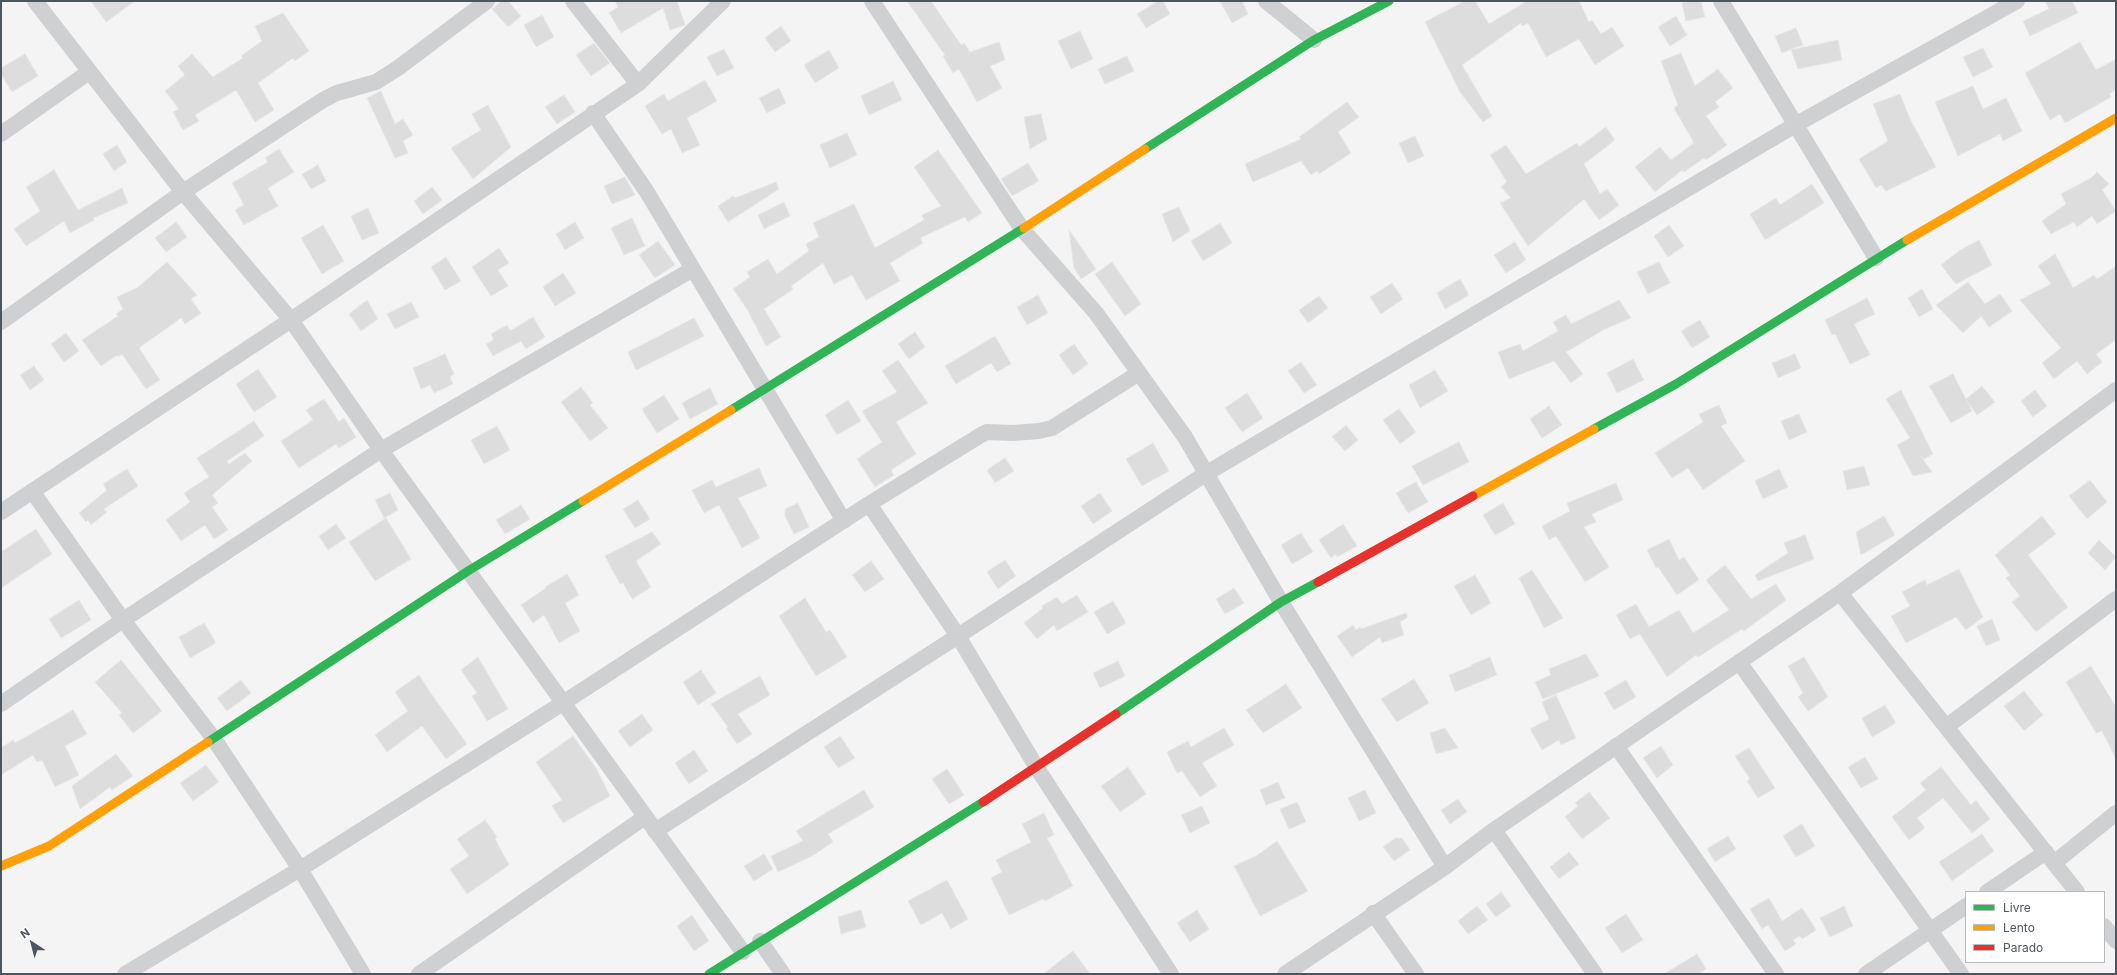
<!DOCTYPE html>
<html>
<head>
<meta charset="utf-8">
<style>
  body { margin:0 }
  #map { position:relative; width:2117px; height:975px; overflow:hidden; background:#f4f4f4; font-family:Inter,sans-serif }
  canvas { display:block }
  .frame { position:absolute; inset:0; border:2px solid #4a5661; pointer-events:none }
  .legend { position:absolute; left:1965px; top:891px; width:140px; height:72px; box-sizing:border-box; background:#fff; border:1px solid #b7bbc0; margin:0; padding:5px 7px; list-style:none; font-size:12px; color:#4a5661 }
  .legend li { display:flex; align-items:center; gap:8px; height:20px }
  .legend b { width:20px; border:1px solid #b7bbc0 }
  .north { position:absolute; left:12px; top:923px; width:40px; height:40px; -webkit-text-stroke:3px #fff; paint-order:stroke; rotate:324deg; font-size:11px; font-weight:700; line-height:16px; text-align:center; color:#4a5661 }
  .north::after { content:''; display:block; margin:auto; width:14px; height:18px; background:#4a5661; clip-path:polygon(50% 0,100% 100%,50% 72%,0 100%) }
</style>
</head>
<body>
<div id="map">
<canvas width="2117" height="975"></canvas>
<div class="frame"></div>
<ul class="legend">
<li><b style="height:5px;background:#30b455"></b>Livre</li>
<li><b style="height:5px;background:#ff9f0a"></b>Lento</li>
<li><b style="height:5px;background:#e5322d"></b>Parado</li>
</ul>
<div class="north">N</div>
</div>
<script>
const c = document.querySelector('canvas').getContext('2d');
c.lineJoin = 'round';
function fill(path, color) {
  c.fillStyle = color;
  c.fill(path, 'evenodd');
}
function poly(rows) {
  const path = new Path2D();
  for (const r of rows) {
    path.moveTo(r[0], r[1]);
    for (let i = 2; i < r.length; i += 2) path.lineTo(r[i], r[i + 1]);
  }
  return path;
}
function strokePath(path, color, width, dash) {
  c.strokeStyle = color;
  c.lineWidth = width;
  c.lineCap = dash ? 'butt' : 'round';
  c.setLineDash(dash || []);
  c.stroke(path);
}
const building = poly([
  [91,1,135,1,106,22,91,1],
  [502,1,508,1,521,16,508,27,492,9,502,1],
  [615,1,677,1,685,25,670,30,663,8,621,33,609,13,618,7,615,1],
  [907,1,931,1,961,45,964,43,970,52,999,42,1005,60,990,66,1002,88,977,102,959,69,953,73,943,56,945,55,907,1],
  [1158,1,1163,1,1170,14,1146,28,1137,14,1158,1],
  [1220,1,1242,1,1248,14,1232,23,1220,1],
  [1465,1,1475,1,1489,24,1527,1,1579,1,1589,22,1592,20,1601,34,1612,27,1624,46,1595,65,1579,39,1546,57,1528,23,1522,26,1521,23,1462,65,1492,116,1483,122,1460,92,1425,22,1465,1],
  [1692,1,1701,1,1705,17,1686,21,1682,3,1692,1],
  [2045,1,2072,1,2078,13,2030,36,2023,21,2049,9,2045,1],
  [283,13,309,51,295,61,293,58,258,83,274,110,255,122,236,90,195,115,199,121,183,130,173,112,179,109,165,91,185,75,178,66,192,54,213,77,243,58,241,56,262,41,255,26,283,13],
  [542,15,554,37,536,47,524,25,542,15],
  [1676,16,1687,35,1670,46,1658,27,1676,16],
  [781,26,791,41,775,52,765,38,781,26],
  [1796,28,1803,45,1782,53,1775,36,1796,28],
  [1080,31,1093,59,1071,69,1058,41,1080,31],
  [1838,40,1842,60,1798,69,1791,50,1838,40],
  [2080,42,2096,70,2116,59,2116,90,2109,94,2111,97,2065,123,2060,114,2050,120,2025,73,2080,42],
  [594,43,610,63,591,76,576,55,594,43],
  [1983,48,1993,67,1973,77,1963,57,1983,48],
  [724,49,734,68,717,76,707,57,724,49],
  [829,50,839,68,815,83,804,65,829,50],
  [1681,53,1695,86,1718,69,1733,88,1715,102,1719,107,1706,116,1727,145,1706,160,1704,158,1684,172,1682,170,1655,192,1635,167,1660,147,1671,160,1694,143,1674,108,1678,105,1661,61,1681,53],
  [25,54,38,76,12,92,1,74,1,68,25,54],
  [1127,56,1134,71,1105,84,1098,69,1127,56],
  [705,80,717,101,687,118,700,145,682,153,671,129,662,134,645,106,664,94,668,101,705,80],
  [893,81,902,100,869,115,861,96,893,81],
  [1973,86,1983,109,2006,98,2022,131,2003,141,2000,134,1958,156,1935,102,1973,86],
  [779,88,786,103,767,113,759,98,779,88],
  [381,91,395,124,403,119,413,135,403,141,408,153,395,158,367,98,381,91],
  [1900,94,1910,119,1936,167,1886,191,1881,185,1876,188,1859,159,1888,141,1873,104,1900,94],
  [564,95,575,112,557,124,545,107,564,95],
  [1347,102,1359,117,1338,132,1351,153,1319,174,1317,171,1311,175,1301,161,1253,182,1245,164,1301,139,1299,137,1347,102],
  [488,105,511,147,473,179,451,148,481,130,472,114,488,105],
  [1041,114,1047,139,1030,149,1024,117,1041,114],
  [1606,127,1615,140,1584,164,1600,194,1607,189,1619,205,1599,220,1584,199,1528,246,1500,203,1511,198,1501,187,1507,182,1490,155,1506,145,1526,174,1577,143,1579,147,1606,127],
  [847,133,857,155,830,168,820,145,847,133],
  [1415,136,1424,156,1408,163,1399,143,1415,136],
  [117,145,127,162,114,171,103,154,117,145],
  [279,149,294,172,268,188,278,206,244,225,235,210,244,205,232,183,268,162,265,158,279,149],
  [938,150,982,213,968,222,965,217,920,238,923,243,890,263,900,281,866,300,852,275,834,284,823,263,791,286,793,289,764,309,781,337,766,346,747,309,733,289,750,277,747,272,768,259,777,274,809,251,806,244,819,237,813,223,854,204,875,248,924,220,922,215,941,206,914,167,938,150],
  [1028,163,1039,181,1012,196,1001,179,1028,163],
  [318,165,326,181,311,189,302,174,318,165],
  [54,170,78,210,122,188,128,203,93,218,94,220,70,233,64,221,26,246,14,229,40,211,26,187,54,170],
  [2097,172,2109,184,2102,190,2116,211,2097,224,2092,216,2077,227,2074,222,2051,234,2042,221,2066,204,2061,194,2091,178,2097,172],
  [625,177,635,195,612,204,604,186,625,177],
  [776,182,779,189,728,222,718,206,733,196,735,198,776,182],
  [1812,184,1824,203,1765,240,1750,214,1776,198,1780,205,1812,184],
  [432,187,442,200,423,214,414,201,432,187],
  [784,202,790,216,764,229,758,215,784,202],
  [1179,207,1190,231,1173,242,1162,214,1179,207],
  [368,208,379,233,362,240,351,216,368,208],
  [632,218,645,246,624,255,611,228,632,218],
  [176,222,187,237,166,252,155,238,176,222],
  [575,222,584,238,565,250,556,234,575,222],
  [1220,223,1232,243,1203,261,1191,241,1220,223],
  [323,225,344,261,322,274,301,238,323,225],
  [1669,225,1684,246,1668,257,1654,236,1669,225],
  [1069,230,1096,269,1081,279,1074,268,1069,230],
  [1979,240,1992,265,1956,284,1941,265,1959,251,1979,240],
  [658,241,675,265,655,278,639,255,658,241],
  [1515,242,1526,260,1506,273,1494,255,1515,242],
  [499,248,509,263,498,270,508,286,491,296,472,267,499,248],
  [2055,254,2073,288,2094,275,2097,279,2116,266,2116,340,2096,354,2102,362,2087,374,2077,361,2054,379,2042,363,2061,348,2020,300,2051,284,2038,266,2055,254],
  [446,257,461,281,445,290,431,267,446,257],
  [167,262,197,295,191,299,201,313,185,324,181,318,139,348,160,380,146,389,122,354,118,357,117,355,101,366,82,340,118,316,116,314,123,309,117,297,137,288,167,262],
  [1112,262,1141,304,1125,316,1095,274,1112,262],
  [1659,262,1670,283,1648,294,1637,272,1659,262],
  [563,273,576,293,555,306,543,287,563,273],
  [1460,279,1469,295,1445,309,1437,293,1460,279],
  [1968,282,1985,304,2000,294,2012,311,1989,327,1981,316,1963,333,1936,305,1968,282],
  [1392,283,1403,299,1381,314,1370,297,1392,283],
  [1922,289,1933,309,1919,317,1908,298,1922,289],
  [1038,295,1048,313,1027,325,1017,307,1038,295],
  [1319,296,1328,308,1308,323,1299,310,1319,296],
  [1867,298,1875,314,1854,324,1870,355,1850,364,1835,334,1832,335,1825,320,1867,298],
  [367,300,378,319,361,331,349,314,367,300],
  [1619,300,1631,318,1605,329,1566,352,1583,374,1571,383,1554,361,1509,379,1498,352,1520,344,1523,351,1558,331,1553,322,1566,315,1571,324,1619,300],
  [411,302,419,317,395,329,387,314,411,302],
  [533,317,545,337,526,349,521,341,493,356,486,344,494,340,491,334,507,325,510,331,533,317],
  [694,318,704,336,636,370,628,352,694,318],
  [1700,320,1710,337,1692,348,1681,331,1700,320],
  [915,332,925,347,909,359,898,344,915,332],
  [66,333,79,351,64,362,51,344,66,333],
  [995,336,1011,364,997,372,991,363,956,384,945,366,995,336],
  [1074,344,1088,364,1073,375,1059,355,1074,344],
  [445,354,454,374,450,377,453,384,434,393,430,385,421,389,413,368,445,354],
  [1795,354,1801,368,1778,378,1772,363,1795,354],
  [1633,359,1644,380,1617,393,1607,373,1633,359],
  [898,360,928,403,896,422,916,454,891,470,894,475,875,487,857,459,882,442,862,411,897,392,882,371,898,360],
  [1301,362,1317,385,1304,393,1288,371,1301,362],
  [34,366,44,380,30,390,20,375,34,366],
  [258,369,277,397,254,412,236,384,258,369],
  [1435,370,1448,391,1420,408,1409,385,1435,370],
  [1953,374,1966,399,1982,386,1995,402,1977,415,1967,401,1972,411,1951,423,1929,386,1953,374],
  [581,387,593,403,590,405,608,428,590,441,561,402,581,387],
  [710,388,718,404,690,419,682,403,710,388],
  [1901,390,1933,454,1924,459,1920,455,1932,472,1913,476,1897,445,1910,438,1886,399,1901,390],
  [2035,390,2047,406,2033,417,2021,401,2035,390],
  [1247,393,1263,418,1242,432,1225,408,1247,393],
  [664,395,679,419,657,433,642,409,664,395],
  [324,399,339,422,344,418,356,437,339,448,336,444,299,468,281,441,313,420,306,410,324,399],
  [848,400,861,421,837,435,825,415,848,400],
  [1719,405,1727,423,1721,426,1745,461,1703,490,1688,468,1672,478,1655,453,1703,422,1699,414,1719,405],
  [1549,406,1562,425,1542,438,1530,419,1549,406],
  [1399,409,1416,432,1400,444,1383,420,1399,409],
  [1799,414,1807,432,1789,440,1781,421,1799,414],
  [254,421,264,436,227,461,229,464,245,453,252,461,212,495,218,503,212,507,228,530,214,539,205,525,181,541,166,520,190,502,184,493,209,477,197,458,254,421],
  [1346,425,1358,440,1345,451,1332,437,1346,425],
  [497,426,510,450,484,464,471,440,497,426],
  [1459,442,1469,462,1423,485,1412,466,1459,442],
  [1153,443,1169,471,1142,486,1126,459,1153,443],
  [1005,458,1014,471,995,483,987,470,1005,458],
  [1864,466,1870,485,1847,490,1843,471,1864,466],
  [759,468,767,486,738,498,760,538,742,548,719,505,704,513,692,490,712,480,716,487,759,468],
  [127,469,138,486,104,509,107,512,91,525,88,520,86,522,79,513,107,490,103,484,127,469],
  [1779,469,1788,487,1763,499,1755,481,1779,469],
  [2090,480,2107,502,2087,519,2069,496,2090,480],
  [1416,482,1428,502,1408,513,1396,493,1416,482],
  [1616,483,1623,500,1592,514,1596,522,1584,527,1609,567,1585,582,1556,536,1549,540,1542,526,1570,511,1567,503,1616,483],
  [390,493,398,510,384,518,375,500,390,493],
  [1100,493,1112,511,1093,524,1081,506,1100,493],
  [638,500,650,519,635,528,623,509,638,500],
  [798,503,809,527,794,534,785,516,785,509,798,503],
  [1503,503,1515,524,1495,535,1483,515,1503,503],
  [521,505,530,519,505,534,496,520,521,505],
  [1884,516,1895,535,1861,555,1856,532,1884,516],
  [2042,516,2056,534,2028,555,2068,607,2036,632,2012,602,2020,596,2006,578,2010,575,1995,555,2042,516],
  [386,518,411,559,375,581,349,542,386,518],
  [336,524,346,538,328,550,319,536,336,524],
  [1343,524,1357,546,1337,557,1336,554,1331,558,1319,540,1343,524],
  [36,529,52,554,1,588,1,552,36,529],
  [652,532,661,544,636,561,651,587,632,599,623,583,620,584,605,556,652,532],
  [1301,533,1313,552,1292,564,1281,545,1301,533],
  [1805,535,1814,559,1758,581,1755,575,1788,553,1784,543,1805,535],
  [1669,539,1679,560,1684,557,1699,580,1677,595,1658,567,1656,568,1647,550,1669,539],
  [2099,540,2116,557,2105,570,2088,553,2099,540],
  [1005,560,1016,576,998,589,987,572,1005,560],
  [871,561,884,579,865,592,852,575,871,561],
  [1725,565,1751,599,1776,584,1786,600,1744,631,1742,629,1698,657,1696,655,1667,677,1640,634,1630,639,1616,615,1636,604,1649,627,1679,610,1693,633,1729,610,1706,580,1725,565],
  [1959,569,1983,617,1966,630,1956,617,1906,643,1891,616,1910,606,1902,592,1925,580,1927,585,1959,569],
  [1532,570,1563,618,1544,628,1519,578,1532,570],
  [567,574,579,595,565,603,580,631,559,643,544,615,533,623,521,605,546,588,545,587,567,574],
  [1475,575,1491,603,1471,615,1454,586,1475,575],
  [1234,588,1244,603,1225,614,1216,599,1234,588],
  [1077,595,1088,612,1057,631,1054,625,1037,639,1024,623,1043,608,1042,606,1057,597,1062,604,1077,595],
  [805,598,826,632,830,630,847,657,816,676,779,616,805,598],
  [79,600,91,620,61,638,49,619,79,600],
  [1113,601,1126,623,1107,634,1094,612,1113,601],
  [1406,613,1408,617,1400,622,1404,635,1382,643,1380,637,1352,657,1337,636,1353,625,1356,630,1360,627,1361,629,1406,613],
  [1992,619,2000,640,1986,646,1977,626,1992,619],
  [204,623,216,643,190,658,179,637,204,623],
  [1586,654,1599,676,1543,699,1535,682,1551,675,1549,669,1586,654],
  [478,657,508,709,487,721,472,696,477,693,461,670,478,657],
  [1490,657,1497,675,1455,692,1449,675,1472,666,1471,665,1490,657],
  [1804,657,1828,697,1808,711,1798,697,1803,693,1788,666,1804,657],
  [121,660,162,711,133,733,119,715,122,713,95,682,121,660],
  [1118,661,1125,676,1100,688,1093,673,1118,661],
  [2091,666,2116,707,2116,759,2102,731,2096,733,2066,682,2091,666],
  [701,670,716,693,698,705,683,682,701,670],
  [419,675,432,695,467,744,446,759,422,726,387,752,375,735,408,711,395,692,419,675],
  [760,676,770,695,738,714,752,734,737,744,726,728,728,727,711,704,760,676],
  [1414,679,1429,703,1397,722,1381,699,1414,679],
  [241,680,251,693,227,711,217,698,241,680],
  [1626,680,1636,697,1614,710,1604,693,1626,680],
  [1286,684,1302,708,1263,733,1246,710,1286,684],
  [2024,691,2043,715,2024,731,2004,706,2024,691],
  [1556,695,1576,738,1561,745,1559,740,1542,750,1530,729,1549,719,1542,702,1556,695],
  [1885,705,1896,723,1872,737,1862,718,1885,705],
  [73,710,87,734,65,746,79,775,55,787,42,760,37,762,33,755,1,775,1,748,13,740,15,743,73,710],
  [642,714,653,730,630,747,618,731,642,714],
  [1224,728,1234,745,1202,763,1217,786,1200,797,1182,771,1177,773,1167,752,1188,741,1191,747,1224,728],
  [1445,728,1458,748,1436,754,1430,733,1445,728],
  [573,736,596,768,610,796,563,823,552,806,562,800,536,762,573,736],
  [840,736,855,758,838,768,824,747,840,736],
  [1661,746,1673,765,1657,778,1643,758,1661,746],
  [1749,748,1775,788,1758,798,1747,781,1750,779,1735,756,1749,748],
  [694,750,708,771,689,784,675,763,694,750],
  [116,754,133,776,112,790,110,787,80,809,72,786,116,754],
  [1865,757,1878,779,1861,788,1848,767,1865,757],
  [206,765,219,782,193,801,180,783,206,765],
  [1128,767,1146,794,1120,812,1101,786,1128,767],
  [1941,767,1971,805,1976,800,1990,819,1972,833,1943,798,1917,818,1925,828,1909,840,1892,817,1926,790,1920,783,1941,767],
  [947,769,964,795,949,804,932,779,947,769],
  [1278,782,1285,798,1266,805,1260,790,1278,782],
  [864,790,874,807,828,834,833,842,814,855,778,872,771,856,803,841,796,831,864,790],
  [1365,790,1376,813,1359,821,1348,798,1365,790],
  [1589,792,1610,818,1582,839,1565,817,1578,806,1575,803,1589,792],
  [1458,799,1467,812,1450,824,1441,810,1458,799],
  [1297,802,1306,822,1289,829,1280,809,1297,802],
  [1202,806,1210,823,1190,833,1181,815,1202,806],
  [1044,813,1054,835,1047,838,1073,886,1045,901,1043,899,1009,915,991,878,1002,872,996,860,1031,842,1022,824,1044,813],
  [485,820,497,837,495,839,509,865,467,894,450,869,469,856,457,839,485,820],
  [1802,824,1815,846,1796,857,1783,836,1802,824],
  [1982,834,1994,851,1952,881,1939,862,1982,834],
  [1728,836,1736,849,1715,862,1707,849,1728,836],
  [1396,838,1402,838,1410,850,1394,861,1383,847,1396,838],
  [1277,841,1308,891,1260,916,1234,866,1256,856,1277,841],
  [1569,852,1579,864,1559,879,1550,867,1569,852],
  [764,854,773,869,754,881,744,866,764,854],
  [947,880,968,919,951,929,942,913,921,925,908,901,947,880],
  [1501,892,1511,906,1496,917,1486,904,1501,892],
  [1769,898,1782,921,1802,908,1816,930,1802,939,1800,936,1793,940,1796,944,1785,951,1768,925,1762,929,1750,909,1769,898],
  [1477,906,1488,920,1468,934,1458,921,1477,906],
  [1844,906,1853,926,1830,937,1820,918,1844,906],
  [861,910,866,927,841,934,838,917,861,910],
  [1197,910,1209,929,1190,942,1177,923,1197,910],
  [1626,914,1643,940,1622,953,1605,928,1626,914],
  [692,915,709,941,694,951,677,926,692,915],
  [1073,951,1090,974,1043,974,1073,951],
  [1697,954,1706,969,1698,974,1664,974,1697,954]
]);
fill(building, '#ddddde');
strokePath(building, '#e5e6e7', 1);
strokePath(poly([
  [35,1,183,192,291,320,381,450,743,952],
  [573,1,638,84],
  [872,1,1022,229,1096,313,1185,437,1281,602,1445,867],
  [1266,1,1314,40],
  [1721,1,1876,258],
  [593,113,647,192,693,269],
  [1,134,89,72],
  [1,322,183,192,323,100,337,93,376,82,398,68,487,1],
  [32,491,123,620,214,739,300,869,363,974],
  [869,504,958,636,1037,768,1171,974],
  [1,512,291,320,638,84,723,1],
  [1840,593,2077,892],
  [1739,662,1961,974],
  [1,704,123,620,381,450,693,269,844,521],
  [1946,727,2116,599],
  [1616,746,1776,974],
  [1494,830,1595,974],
  [655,831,958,636,1207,473,1795,125,2017,1],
  [2054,863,2116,813],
  [1987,892,2046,852],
  [1373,913,1416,974],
  [2104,926,2116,941],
  [760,941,783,974],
  [125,974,300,869,563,703,869,504,981,435,987,432,1014,433,1039,431,1052,428,1139,373],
  [419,974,645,817],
  [1285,974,1445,867,1494,830,1840,593,2116,390],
  [1866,974,1966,906]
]), '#ced0d2', 16);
strokePath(poly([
  [1145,149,1314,40,1389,1],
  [731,410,1024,228],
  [1594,429,1676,384,1907,240],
  [1116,714,1281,602,1318,582],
  [208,742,468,571,583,501],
  [709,974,983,802]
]), '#30b455', 9);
strokePath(poly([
  [1024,228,1145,149],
  [1907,240,2116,118],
  [1473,496,1594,429],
  [583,501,731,410],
  [1,866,49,846,208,742]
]), '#ff9f0a', 9);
strokePath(poly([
  [1318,582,1473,496],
  [983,802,1116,714]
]), '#e5322d', 9);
</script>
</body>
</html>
